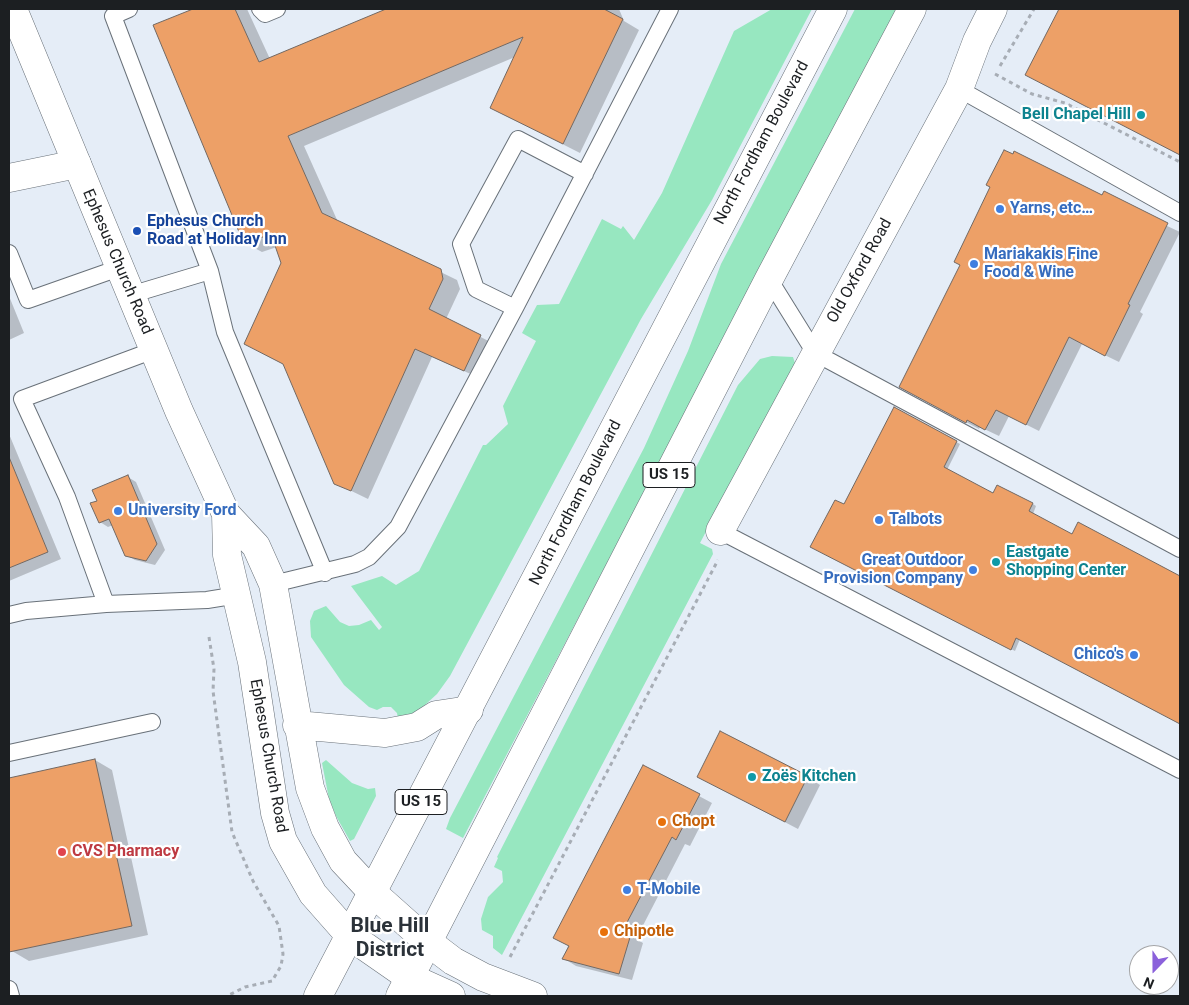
<!DOCTYPE html>
<html>
<head>
<meta charset="utf-8">
<style>
  body { margin:0 }
  #map { position:relative; width:1189px; height:1005px; overflow:hidden; background:#e5edf7; font-family:Roboto,sans-serif }
  canvas { display:block }
  .frame { position:absolute; inset:0; border:10px solid #1c1f22; pointer-events:none }
  .north { position:absolute; left:1129px; top:945px; width:50px; height:50px; box-sizing:border-box; background:#fff; border:1px solid #a4a5a7; border-radius:50%; rotate:202deg; font-size:14px; font-weight:700; line-height:20px; text-align:center; color:#1c1f22 }
  .north::after { content:''; display:block; margin:auto; width:18px; height:22px; background:#8b61db; clip-path:polygon(50% 0,100% 100%,50% 72%,0 100%) }
</style>
</head>
<body>
<div id="map">
<canvas width="1189" height="1005"></canvas>
<div class="frame"></div>
<div class="north">N</div>
</div>
<script>
const c = document.querySelector('canvas').getContext('2d');
c.lineJoin = 'round';
function fill(path, color) {
  c.fillStyle = color;
  c.fill(path, 'evenodd');
}
function poly(rows) {
  const path = new Path2D();
  for (const r of rows) {
    path.moveTo(r[0], r[1]);
    for (let i = 2; i < r.length; i += 2) path.lineTo(r[i], r[i + 1]);
  }
  return path;
}
function strokePath(path, color, width, dash) {
  c.strokeStyle = color;
  c.lineWidth = width;
  c.lineCap = dash ? 'butt' : 'round';
  c.setLineDash(dash || []);
  c.stroke(path);
}
function label(font, color, halo, rows, align = 'center') {
  c.font = font + ' Roboto,sans-serif';
  c.lineWidth = 4.5;
  c.setLineDash([]);
  c.textBaseline = 'middle';
  c.strokeStyle = halo;
  c.fillStyle = color;
  for (const [text, x, y, turn = 0] of rows) {
    c.save();
    c.translate(x, y);
    c.rotate((+turn || 0) * Math.PI / 180);
    c.textAlign = isNaN(turn) ? turn : align;
    if (halo) c.strokeText(text, 0, 0);
    c.fillText(text, 0, 0);
    c.restore();
  }
}
fill(poly([
  [772,9,812,9,712,200,641,319,450,676,437,694,415,714,398,719,397,713,391,707,383,707,377,710,369,707,344,685,311,637,310,621,314,611,326,606,340,622,349,626,359,625,371,620,379,630,382,627,351,586,382,576,396,585,419,571,483,445,486,445,508,424,503,406,536,341,522,333,537,305,559,304,602,219,621,229,623,226,634,240,662,193,734,31],
  [855,9,897,9,463,838,446,829,450,818,644,448,688,351,721,264],
  [772,356,793,357,795,363,700,543,712,549,713,554,502,955,493,948,493,936,482,930,481,919,488,897,503,882,502,871,494,867,498,858,497,857,738,385,760,359],
  [326,760,352,783,368,789,375,788,376,796,354,839,350,841,336,816,329,799,322,763]
]), '#97e7c0');
fill(poly([
  [196,9,247,9,270,59,389,9,619,9,624,21,639,30,580,153,491,108,515,57,304,146,338,222,457,280,460,289,446,319,498,346,482,379,432,357,368,499,335,483,285,365,246,344,283,263,277,247,262,252,245,243,154,26],
  [1060,9,1180,9,1180,155,1026,74],
  [1103,196,1180,232,1140,312,1143,314,1119,362,1082,344,1039,431,1009,416,999,436,980,427,979,429,914,394],
  [9,296,24,333,9,340],
  [895,409,960,444,947,470,994,494,998,486,1033,504,1036,506,1033,514,1072,535,1078,524,1180,577,1180,723,1020,639,1015,651,812,547,845,506],
  [9,434,61,559,9,581],
  [128,477,136,482,165,550,155,565,135,560,126,555,113,525,108,527,100,522,98,501],
  [95,760,112,770,148,935,29,961,12,951,9,937,9,779],
  [643,766,712,803,690,846,685,844,636,939,643,943,632,980,576,966,563,958],
  [698,777,807,777,820,785,798,829]
]), '#0003');
const building = poly([
  [193,9,235,9,259,62,386,9,604,9,623,19,563,144,490,108,523,37,288,136,322,213,441,269,443,279,429,309,481,335,464,371,415,349,351,491,334,484,283,364,244,344,281,263,271,234,244,244,153,25,193,9],
  [1059,9,1180,9,1180,155,1025,75,1059,9],
  [1004,150,1013,154,1014,151,1102,195,1104,191,1168,223,1128,304,1130,305,1105,356,1069,337,1026,425,996,410,985,430,967,420,966,423,899,387,960,265,954,262,990,187,986,185,1004,150],
  [894,407,957,441,944,467,993,493,997,485,1033,503,1029,511,1072,534,1078,522,1180,576,1180,724,1016,638,1011,650,810,547,835,500,844,504,894,407],
  [9,457,48,552,9,568,9,457],
  [128,475,157,544,146,561,125,556,109,519,99,523,90,503,97,501,92,490,128,475],
  [720,731,808,776,785,822,697,777,720,731],
  [95,759,132,926,9,952,9,778,95,759],
  [643,765,700,794,676,840,672,837,623,930,631,934,619,974,562,959,569,946,553,938,643,765]
]);
fill(building, '#eda067');
strokePath(building, '#726862', 1);
const service = poly([
  [129,9,113,16,210,271,225,332,325,573],
  [260,9,265,14,277,9],
  [959,89,1180,213],
  [9,253,28,300,119,268],
  [769,279,815,353,1180,549],
  [130,295,210,271],
  [515,308,476,289,461,244,518,139,585,174],
  [720,531,1180,770],
  [273,584,355,564,369,557,398,527,515,308,670,9],
  [106,604,67,497,22,399,154,350],
  [9,615,26,611,106,604,207,600,238,595],
  [9,753,152,722],
  [9,989,11,996]
]);
const minor = poly([
  [9,178,77,164],
  [720,531,959,89,977,41,993,9],
  [428,942,453,961,483,977,533,996],
  [409,977,451,996]
]);
const tertiary = poly([
  [13,9,179,411,226,514,256,546,273,584,310,788,325,828,343,861,373,893,428,942],
  [226,514,227,555,252,662,275,813,283,841,313,894,350,936,409,977],
  [297,725,385,733,417,727,436,715,469,710]
]);
const trunk = poly([
  [318,996,833,9],
  [400,996,769,279,912,9]
]);
strokePath(service, '#697179', 18);
strokePath(minor, '#697179', 29);
strokePath(tertiary, '#697179', 29);
strokePath(trunk, '#697179', 29);
strokePath(poly([
  [1000,66,1034,9],
  [995,74,1032,94,1065,103,1180,162],
  [209,637,214,669,213,691,232,832,253,881,279,926,283,954,281,966,272,981,245,987,227,996],
  [510,957,718,560]
]), '#a7adb5', 3, [4, 4]);
strokePath(service, '#fff', 16);
strokePath(minor, '#fff', 28);
strokePath(tertiary, '#fff', 28);
strokePath(trunk, '#fff', 28);
for (const [x, y, r, color] of [
  [1141,115,5,"#0f9aa8"],
  [1000,209,5,"#3f7fe0"],
  [137,231,5,"#1a4fb4"],
  [974,264,5,"#3f7fe0"],
  [118,511,5,"#3f7fe0"],
  [879,520,5,"#3f7fe0"],
  [996,562,5,"#0f9aa8"],
  [973,570,5,"#3f7fe0"],
  [1134,655,5,"#3f7fe0"],
  [752,777,5,"#0f9aa8"],
  [662,822,5,"#e8710a"],
  [62,852,5,"#e0444e"],
  [627,890,5,"#3f7fe0"],
  [604,932,5,"#e8710a"]
]) {
  const dot = new Path2D();
  dot.arc(x, y, r, 0, 2 * Math.PI);
  c.fillStyle = color;
  c.fill(dot);
  strokePath(dot, '#fff', 2);
}
for (const [x, y, w] of [
  [669,475,52],
  [421,802,52]
]) {
  const box = new Path2D();
  box.roundRect(x - w / 2, y - 12.5, w, 25, 4);
  c.fillStyle = '#fff';
  c.fill(box);
  strokePath(box, '#1c1f22', 1);
}
label('bold 15px', '#1c1f22', null, [
  ["US 15",669,475],
  ["US 15",421,802]
]);
label('bold 16px', '#0d838f', '#fff', [
  ["Bell Chapel Hill",1131,115,"right"],
  ["Eastgate",1006,553],
  ["Shopping Center",1006,571],
  ["Zoës Kitchen",762,777]
], 'left');
label('16px', '#1c1f22', '#fff', [
  ["North Fordham Boulevard",762,143,-62],
  ["Ephesus Church Road",117,262,67],
  ["Old Oxford Road",860,271,-61],
  ["North Fordham Boulevard",576,503,-63],
  ["Ephesus Church Road",268,756,80]
]);
label('bold 16px', '#366cbe', '#fff', [
  ["Yarns, etc…",1010,209],
  ["Mariakakis Fine",984,255],
  ["Food & Wine",984,273],
  ["University Ford",128,511],
  ["Talbots",889,520],
  ["Great Outdoor",963,561,"right"],
  ["Provision Company",963,579,"right"],
  ["Chico's",1124,655,"right"],
  ["T-Mobile",637,890]
], 'left');
label('bold 16px', '#164399', '#fff', [
  ["Ephesus Church",147,222],
  ["Road at Holiday Inn",147,240]
], 'left');
label('bold 16px', '#c56008', '#fff', [
  ["Chopt",672,822],
  ["Chipotle",614,932]
], 'left');
label('bold 16px', '#be3a42', '#fff', [
  ["CVS Pharmacy",72,852]
], 'left');
label('bold 21px', '#2b3239', '#fff', [
  ["Blue Hill",390,927],
  ["District",390,951]
]);
</script>
</body>
</html>
